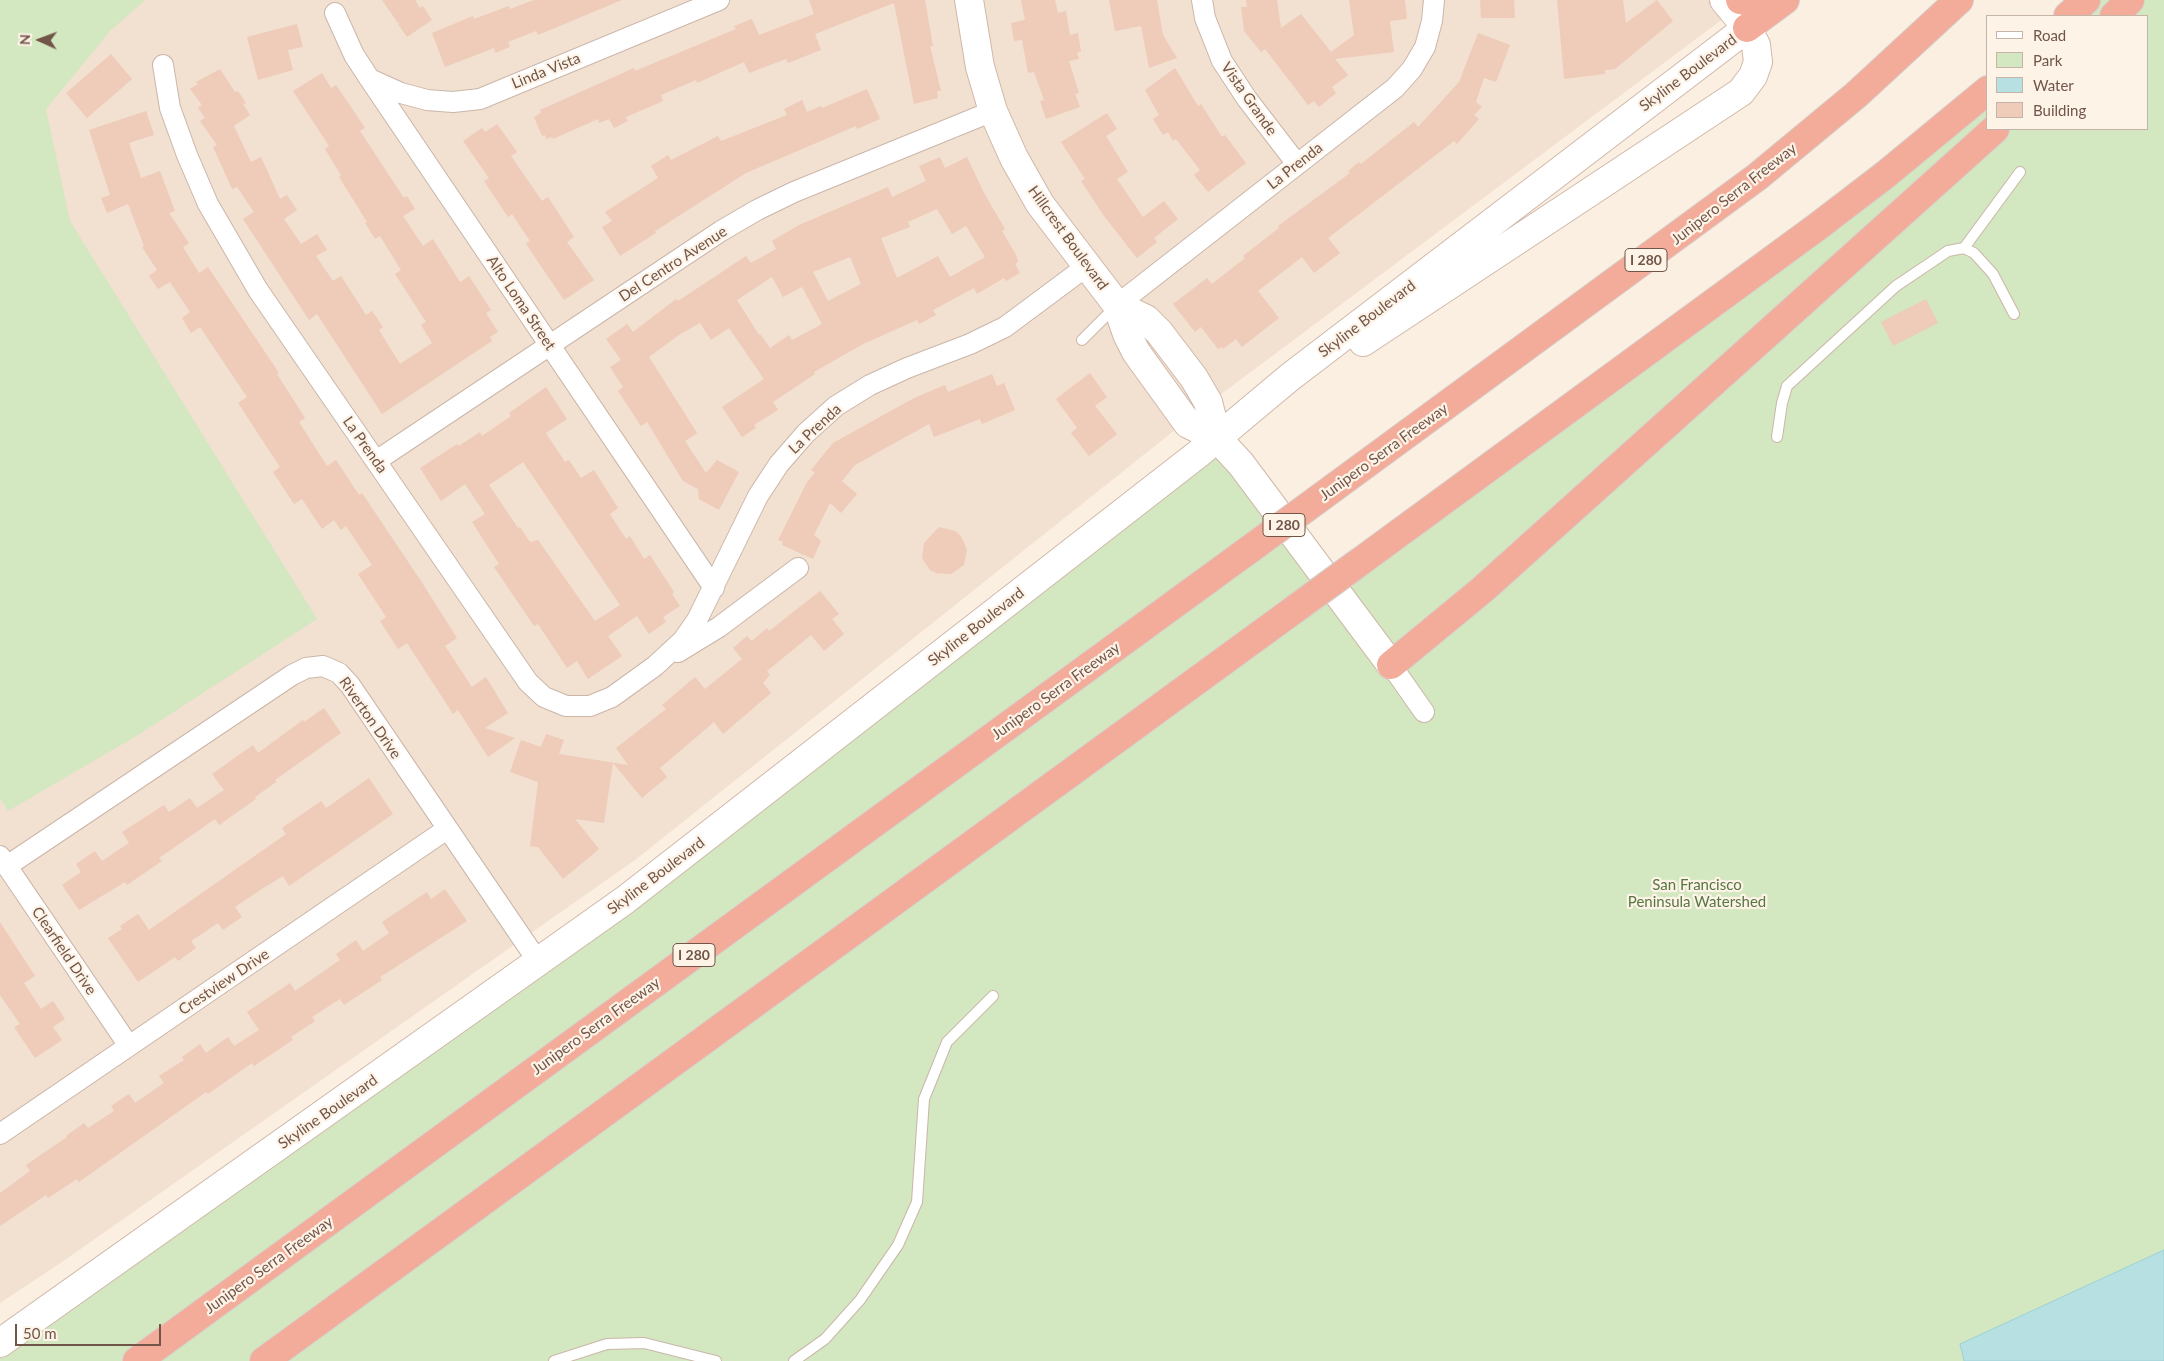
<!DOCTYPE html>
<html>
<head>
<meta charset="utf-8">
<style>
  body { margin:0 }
  #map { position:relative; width:2164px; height:1361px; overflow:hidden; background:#fbefe1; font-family:Lato,sans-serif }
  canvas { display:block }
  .legend { position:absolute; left:1986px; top:15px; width:162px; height:115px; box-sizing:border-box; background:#fef3e7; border:1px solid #c6b4a8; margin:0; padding:6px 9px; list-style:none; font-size:15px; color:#715549 }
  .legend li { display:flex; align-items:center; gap:10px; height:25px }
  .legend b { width:25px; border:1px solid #c6b4a8 }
  .north { position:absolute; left:15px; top:15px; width:50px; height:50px; -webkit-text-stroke:4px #fef3e7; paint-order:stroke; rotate:272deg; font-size:14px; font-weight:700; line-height:20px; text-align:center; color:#715549 }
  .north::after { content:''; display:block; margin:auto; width:18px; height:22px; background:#715549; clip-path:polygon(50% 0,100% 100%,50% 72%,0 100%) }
  .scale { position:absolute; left:15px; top:1324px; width:146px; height:22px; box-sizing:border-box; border:2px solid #715549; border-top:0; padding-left:6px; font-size:15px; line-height:18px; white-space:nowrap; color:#715549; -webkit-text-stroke:4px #fef3e7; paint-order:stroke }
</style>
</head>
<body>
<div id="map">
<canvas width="2164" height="1361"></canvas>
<ul class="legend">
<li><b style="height:6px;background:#fff"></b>Road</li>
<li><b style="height:14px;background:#d3e7c1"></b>Park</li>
<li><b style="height:14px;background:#b7e0e3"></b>Water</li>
<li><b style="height:14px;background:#efcbba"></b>Building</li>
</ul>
<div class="north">N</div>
<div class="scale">50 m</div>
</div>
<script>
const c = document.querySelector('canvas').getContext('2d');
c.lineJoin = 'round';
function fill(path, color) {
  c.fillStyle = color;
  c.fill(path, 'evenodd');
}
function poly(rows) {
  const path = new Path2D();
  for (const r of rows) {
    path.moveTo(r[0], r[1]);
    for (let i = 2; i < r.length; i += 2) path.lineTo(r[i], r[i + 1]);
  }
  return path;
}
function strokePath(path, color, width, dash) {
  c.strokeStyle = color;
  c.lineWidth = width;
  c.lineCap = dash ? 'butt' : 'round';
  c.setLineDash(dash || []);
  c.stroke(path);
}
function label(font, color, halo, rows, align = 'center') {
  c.font = font + ' Lato,sans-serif';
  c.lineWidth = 4.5;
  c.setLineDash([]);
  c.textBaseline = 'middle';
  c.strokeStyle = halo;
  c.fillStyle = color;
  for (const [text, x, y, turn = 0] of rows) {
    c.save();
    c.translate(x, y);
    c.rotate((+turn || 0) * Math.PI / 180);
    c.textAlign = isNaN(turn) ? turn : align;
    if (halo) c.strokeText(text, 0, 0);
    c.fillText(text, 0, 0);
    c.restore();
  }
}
fill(poly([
  [0,0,1748,0,1200,410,635,860,62,1262,0,1303]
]), '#f2e0d0');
fill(poly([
  [0,0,145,0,110,31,46,109,70,221,317,619,138,735,8,811,0,798],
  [2086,0,2164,0,2164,1361,0,1361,0,1343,315,1121,1219,432,1329,583,1988,90,1988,129,2148,129,2148,16,2068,16]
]), '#d3e7c1');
const water = poly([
  [2164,1250,2164,1361,1964,1361,1960,1344,2164,1250]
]);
fill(water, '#b7e0e3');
strokePath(water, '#9ed0d5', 1);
fill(poly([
  [382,0,415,0,420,8,423,6,432,20,407,37,398,24,402,22,398,23],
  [534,0,622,0,538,35,536,31,508,42,510,47,495,53,494,48,445,67,432,33,473,16,474,19,509,6,510,9],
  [809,0,925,0,933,46,930,46,941,91,937,91,938,98,914,104,894,3,815,34,821,50,788,63,786,59,749,73,744,62,697,83,696,80,661,95,663,101,626,117,628,121,614,128,609,119,599,123,598,119,553,139,552,137,546,139,545,135,542,136,534,117,541,113,540,110,634,68,635,71,736,29,734,26,752,19,759,35,814,14],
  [1021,0,1055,0,1058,13,1066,11,1070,35,1078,33,1081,52,1077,52,1079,59,1069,61,1079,93,1075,94,1080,107,1046,119,1040,101,1044,100,1034,72,1028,73,1022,40,1014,41,1011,23,1025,20],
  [1109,0,1157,0,1163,35,1177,58,1149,68,1141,26,1115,31],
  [1246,0,1277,0,1281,28,1301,14,1331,52,1354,35,1349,0,1405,0,1407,19,1390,21,1394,52,1335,59,1348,75,1332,87,1336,93,1319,107,1314,101,1308,105,1265,49,1261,52,1244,31,1241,7,1247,7],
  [1480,0,1514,0,1515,18,1481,18],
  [1557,0,1623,0,1626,23,1657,0,1673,21,1615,69,1605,70,1605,74,1564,79],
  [297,24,303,47,288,50,293,70,258,80,247,37],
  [1478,33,1510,45,1496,82,1484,78,1476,102,1482,107,1474,115,1479,119,1457,144,1454,141,1328,238,1340,253,1314,273,1302,257,1258,291,1279,318,1242,347,1236,339,1223,349,1221,347,1218,349,1201,327,1195,332,1173,304,1207,278,1212,284,1245,258,1243,256,1279,228,1278,226,1350,173,1348,171,1359,162,1361,164,1414,122,1418,127,1459,82],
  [111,54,132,79,87,118,66,93],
  [1175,68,1198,106,1201,104,1222,137,1225,135,1246,163,1208,192,1194,175,1200,170,1176,139,1173,141,1168,132,1163,135,1153,119,1159,115,1145,90],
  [220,69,235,92,238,91,246,103,243,104,250,115,234,126,251,162,261,157,280,199,287,195,297,210,284,219,301,244,317,234,327,250,316,256,333,281,341,276,366,315,372,311,383,327,379,330,400,364,432,343,421,325,426,322,395,274,401,270,380,236,375,239,365,223,367,222,339,177,341,175,325,149,329,146,293,91,322,73,331,88,336,85,351,107,365,128,360,131,404,198,407,196,415,209,403,216,423,246,433,239,460,282,469,276,491,310,486,313,498,332,490,337,492,341,382,414,317,314,309,320,243,219,254,212,237,187,232,189,213,147,217,145,200,121,205,118,198,108,202,105,190,89,198,84,196,82],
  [867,89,880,119,857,129,856,126,746,173,655,231,656,233,620,256,602,227,612,221,605,212,658,178,651,166,668,155,671,160,718,136,721,141,787,115,784,109,802,100,807,112,821,106,822,108],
  [146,111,154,135,129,143,141,178,160,171,175,211,169,213,189,243,183,247,199,273,208,267,279,373,277,374,305,418,299,422,327,466,336,460,359,495,362,493,421,581,457,638,445,646,472,687,486,677,508,713,485,728,515,738,488,757,458,710,453,714,407,643,398,649,380,621,386,617,358,574,372,565,346,526,341,530,334,520,322,529,302,499,294,504,273,472,280,467,238,403,247,397,200,327,191,333,182,318,190,312,170,282,158,289,149,276,157,270,142,247,144,246,128,204,107,213,101,198,110,195,89,130],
  [1107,113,1117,129,1106,136,1128,172,1117,179,1143,217,1164,201,1178,219,1154,238,1157,242,1137,258,1104,216,1081,181,1085,179,1061,142],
  [497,124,517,152,511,156,542,201,548,197,574,237,567,242,594,280,564,300,526,244,530,241,512,214,508,217,484,181,489,178,463,141,482,128,485,132],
  [940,157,945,168,967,157,984,193,1005,229,1002,231,1016,255,1018,262,1015,264,1020,273,1006,281,1004,278,977,294,974,288,933,310,936,315,919,324,917,320,863,344,814,372,815,374,773,402,778,410,754,425,756,428,742,437,722,407,764,379,729,328,711,340,700,323,679,335,649,357,697,433,685,441,706,473,717,460,739,472,719,510,699,499,698,489,683,481,647,422,641,426,618,391,623,387,610,367,621,360,606,339,627,324,633,332,676,299,678,301,746,256,751,263,776,249,772,241,799,225,888,187,892,197,926,181,919,166],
  [937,209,952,234,966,226,985,257,950,277,938,256,897,278,881,238,910,227,908,222],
  [850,257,861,284,828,301,813,272],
  [772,277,783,297,802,287,822,324,792,340,789,335,770,348,760,334,759,335,737,300],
  [1926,299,1938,323,1893,346,1881,322],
  [1090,373,1107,397,1095,406,1117,434,1089,456,1071,433,1077,428,1056,399],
  [992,374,997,386,1004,383,1015,410,982,424,980,419,934,437,929,424,855,465,842,481,857,494,841,513,830,503,814,535,821,541,813,559,782,545,783,542,778,540,807,482,815,473,811,470,833,443,914,398,945,385,948,392],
  [546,387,567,419,546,433,565,462,569,460,581,478,594,470,618,508,610,514,626,539,630,536,644,559,650,555,674,592,672,594,680,606,663,617,666,622,649,634,637,616,608,636,622,656,588,679,577,661,567,668,538,624,534,626,494,567,499,564,472,522,485,514,465,484,441,501,420,468,457,444,459,446,480,432,482,436,511,416,509,413],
  [523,462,620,605,595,621,538,540,530,542,520,527,518,528,489,485],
  [939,527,955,531,961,536,967,550,964,565,951,574,936,573,930,570,922,558,924,543],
  [820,591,839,614,832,619,844,634,824,651,811,635,767,671,770,675,763,683,771,693,723,734,714,722,660,768,667,777,642,798,613,763,604,823,575,819,599,849,563,879,538,847,530,846,538,782,510,772,521,740,541,747,546,734,564,740,559,754,628,765,616,748,666,709,662,705,695,677,705,689,742,659,733,648,747,636,752,641,767,628,769,631],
  [324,708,341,733,275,780,276,782,255,797,256,799,219,825,215,819,159,858,162,861,127,885,125,882,79,910,62,885,81,872,76,864,95,851,102,861,129,843,122,832,164,805,169,812,190,798,197,808,224,790,212,774,253,745,258,753,303,720,304,722],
  [369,778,393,814,289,886,283,876,260,890,235,907,242,917,223,930,218,923,191,941,196,948,178,961,175,957,138,982,108,938,122,929,120,926,138,914,149,930,286,834,282,828,321,801,326,808],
  [445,889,467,921,380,977,382,980,344,1005,340,999,312,1017,315,1021,291,1037,293,1040,254,1066,252,1063,208,1094,206,1092,79,1182,77,1179,48,1198,46,1195,0,1226,0,1193,30,1171,26,1165,67,1137,66,1136,84,1123,88,1128,114,1111,111,1106,129,1094,135,1103,164,1083,159,1076,184,1060,182,1057,200,1044,206,1053,228,1037,234,1046,259,1030,247,1012,290,983,295,991,340,960,336,954,356,940,363,951,389,933,382,922,427,892,431,899],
  [0,922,35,976,24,983,41,1009,53,1001,65,1019,53,1027,62,1040,35,1058,14,1027,20,1024,0,995]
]), '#efcbba');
const lane = poly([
  [1964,248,2020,172],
  [1082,340,1116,306],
  [1777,437,1782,403,1787,386,1896,286,1948,251,1964,248,1974,253,1993,274,2014,314],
  [554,1361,607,1344,644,1343,716,1361],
  [794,1361,825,1339,860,1300,898,1245,917,1202,924,1099,947,1042,993,996]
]);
const street = poly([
  [1202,0,1205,18,1222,61,1247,99,1297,164],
  [335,13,354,55,369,78,714,588],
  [163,65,170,108,187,155,208,204,258,290,528,682,544,697,566,706,590,706,612,697,655,666,683,640,697,620,758,496,779,464,806,433,836,406,870,385,907,368,970,344,1005,327,1087,266],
  [370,79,401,93,427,100,453,102,480,99,719,0],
  [1117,305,1395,88,1412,69,1425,47,1432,21,1434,0],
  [376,461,721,231,757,210,794,192,993,111],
  [678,652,719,627,798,568],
  [1391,665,1424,712],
  [0,856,129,1046],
  [7,866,292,675,306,668,323,666,339,673,350,685,539,963],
  [0,1134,447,829]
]);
const secondary = poly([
  [969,0,980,67,993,111,1014,158,1040,204,1117,305,1127,334,1136,352,1188,424,1217,438,1241,464,1391,665],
  [1117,305,1146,319,1159,332,1194,378,1208,402,1217,438],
  [1363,342,1741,92,1753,76,1758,62,1756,45,1747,28,1724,0],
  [0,1343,625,900,1198,454,1290,377,1747,28]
]);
const highway = poly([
  [1740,0,1751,2,1761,0],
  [2068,16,2086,0],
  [2114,16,2130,0],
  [1747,28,1785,0],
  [1317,500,1757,177,1856,95,1959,0],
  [1361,561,1817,227,1885,175,1988,90],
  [1391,665,1482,590,1995,129],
  [137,1361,1250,549],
  [264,1361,1295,609]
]);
strokePath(lane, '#cbb6a9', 12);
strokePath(street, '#cbb6a9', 22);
strokePath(secondary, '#d0b8a9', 30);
strokePath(highway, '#d7cfcc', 30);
strokePath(lane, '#fff', 10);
strokePath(street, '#fff', 20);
strokePath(secondary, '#fff', 28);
strokePath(highway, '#f3ab9a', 28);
const highwayBridge = poly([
  [1250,549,1317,500],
  [1295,609,1361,561]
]);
strokePath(highwayBridge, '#d7cfcc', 30, []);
strokePath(highwayBridge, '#f3ab9a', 28);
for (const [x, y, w] of [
  [1646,260,42],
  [1284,525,42],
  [694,955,42]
]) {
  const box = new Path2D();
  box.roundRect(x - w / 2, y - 11.5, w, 23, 4);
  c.fillStyle = '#fef3e7';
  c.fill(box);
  strokePath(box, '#715549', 1);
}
label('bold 14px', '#715549', null, [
  ["I 280",1646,260],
  ["I 280",1284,525],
  ["I 280",694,955]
]);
label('15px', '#715549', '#fef3e7', [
  ["Linda Vista",546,71,-22],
  ["Skyline Boulevard",1688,73,-37],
  ["Vista Grande",1249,99,55],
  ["La Prenda",1295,166,-38],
  ["Junipero Serra Freeway",1734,194,-38],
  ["Hillcrest Boulevard",1068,238,54],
  ["Del Centro Avenue",673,264,-33],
  ["Alto Loma Street",521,303,56],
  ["Skyline Boulevard",1367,319,-37],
  ["La Prenda",815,429,-43],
  ["La Prenda",365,445,55],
  ["Junipero Serra Freeway",1384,452,-36],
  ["Skyline Boulevard",976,627,-38],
  ["Junipero Serra Freeway",1056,691,-36],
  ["Riverton Drive",370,718,55],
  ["Skyline Boulevard",656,876,-37],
  ["Clearfield Drive",64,951,56],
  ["Crestview Drive",224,982,-34],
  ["Junipero Serra Freeway",596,1026,-36],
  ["Skyline Boulevard",328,1112,-35],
  ["Junipero Serra Freeway",269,1265,-36]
]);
label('15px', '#557742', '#fef3e7', [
  ["San Francisco",1697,885],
  ["Peninsula Watershed",1697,902]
]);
</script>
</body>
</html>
